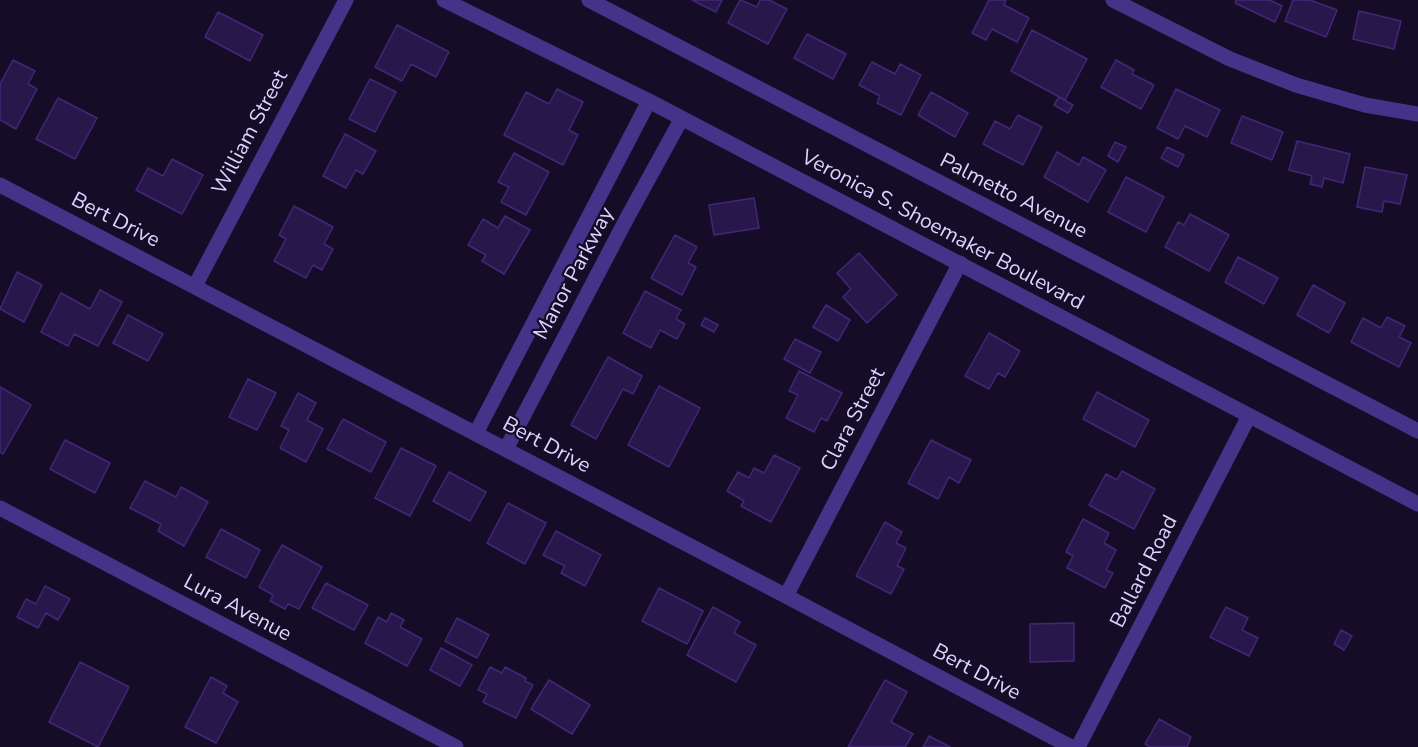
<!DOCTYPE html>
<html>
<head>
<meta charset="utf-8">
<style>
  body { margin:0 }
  canvas { display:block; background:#150d27 }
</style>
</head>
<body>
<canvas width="1418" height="747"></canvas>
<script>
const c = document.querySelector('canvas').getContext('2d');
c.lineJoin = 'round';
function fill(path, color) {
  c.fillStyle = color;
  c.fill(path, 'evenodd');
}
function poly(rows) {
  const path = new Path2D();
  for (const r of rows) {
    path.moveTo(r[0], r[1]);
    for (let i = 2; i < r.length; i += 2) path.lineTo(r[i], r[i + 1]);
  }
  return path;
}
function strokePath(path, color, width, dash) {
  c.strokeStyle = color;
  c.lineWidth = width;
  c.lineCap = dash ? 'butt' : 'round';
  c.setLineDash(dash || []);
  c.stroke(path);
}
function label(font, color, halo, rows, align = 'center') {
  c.font = font + ' "Nunito Sans",sans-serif';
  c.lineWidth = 4.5;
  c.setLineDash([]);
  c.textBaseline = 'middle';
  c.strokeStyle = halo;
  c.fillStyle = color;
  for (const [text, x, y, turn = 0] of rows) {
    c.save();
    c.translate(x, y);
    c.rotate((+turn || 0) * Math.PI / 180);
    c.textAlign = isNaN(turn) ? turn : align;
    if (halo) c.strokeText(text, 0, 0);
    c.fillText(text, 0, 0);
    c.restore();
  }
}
const building = poly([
  [692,0,722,0,716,12,692,0],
  [740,0,757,7,760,0,769,0,787,9,768,44,728,23,740,0],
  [989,0,1006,0,1004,5,1029,18,1017,42,992,29,986,40,972,33,989,0],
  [1236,0,1270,0,1282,6,1275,22,1235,3,1236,0],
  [1293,0,1310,0,1337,10,1326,37,1285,21,1293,0],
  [1359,11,1401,21,1394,49,1353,39,1359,11],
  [218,12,263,35,250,61,205,37,218,12],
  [397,25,449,52,436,77,411,64,402,81,375,67,397,25],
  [1032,30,1087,59,1065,100,1011,71,1032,30],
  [807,34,846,54,833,79,794,58,807,34],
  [13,60,35,71,28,84,37,89,16,129,0,120,0,84,13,60],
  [1116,60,1134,70,1132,74,1154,85,1141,109,1101,87,1116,60],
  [872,62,895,74,900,64,921,75,901,115,877,103,880,96,859,85,872,62],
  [370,79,396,92,375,132,349,119,370,79],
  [557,89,583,102,569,130,578,135,563,165,504,135,526,92,549,104,557,89],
  [1176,89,1220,110,1207,137,1185,126,1178,139,1157,128,1176,89],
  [931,92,968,113,955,137,918,115,931,92],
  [1059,97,1073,105,1068,113,1054,105,1059,97],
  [58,98,97,118,75,159,36,139,58,98],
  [1018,115,1042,127,1023,165,983,144,995,121,1010,129,1018,115],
  [1242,116,1283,132,1272,160,1231,143,1242,116],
  [345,134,376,151,363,174,356,170,346,188,323,176,345,134],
  [1297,141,1350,154,1343,183,1324,178,1322,187,1310,184,1312,176,1289,170,1297,141],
  [1115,142,1126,147,1118,162,1108,156,1115,142],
  [1167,147,1184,155,1178,167,1161,158,1167,147],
  [1057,152,1079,165,1083,157,1106,170,1088,202,1044,177,1057,152],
  [514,153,549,172,526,215,501,202,509,187,498,182,514,153],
  [172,159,203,175,182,214,136,190,148,168,163,176,172,159],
  [1365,167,1407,175,1400,204,1384,201,1382,212,1357,207,1365,167],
  [1126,177,1164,197,1146,232,1108,212,1126,177],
  [754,198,759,228,714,235,709,205,754,198],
  [294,206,333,227,324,244,333,249,322,270,313,265,306,278,274,261,286,239,279,235,294,206],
  [1190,214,1229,235,1209,271,1165,247,1178,222,1184,225,1190,214],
  [505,216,530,230,504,274,482,261,486,255,468,245,483,219,498,228,505,216],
  [675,235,697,247,688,263,696,267,682,295,651,278,675,235],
  [859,253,897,295,867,323,843,297,851,289,837,273,859,253],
  [1238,257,1278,278,1264,304,1225,282,1238,257],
  [17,272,42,285,24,322,0,309,17,272],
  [1313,285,1345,303,1329,333,1297,315,1313,285],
  [100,290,122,302,98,346,74,334,68,346,41,332,61,293,90,309,100,290],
  [645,291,681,310,676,319,685,324,677,339,660,330,651,348,623,333,645,291],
  [826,305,850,320,838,341,813,327,826,305],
  [128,315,163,334,148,361,113,343,128,315],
  [1387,317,1405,326,1399,337,1411,343,1399,367,1351,342,1363,318,1381,328,1387,317],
  [705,318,718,325,714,332,701,325,705,318],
  [989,333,1020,351,1005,377,998,373,989,389,965,376,989,333],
  [795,339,821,352,810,373,784,359,795,339],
  [608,357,642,376,633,394,623,389,596,439,571,425,608,357],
  [799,371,842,393,827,421,821,418,814,432,786,418,798,395,789,391,799,371],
  [248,379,276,393,257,430,229,417,248,379],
  [659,386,700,408,669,467,628,445,659,386],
  [0,387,31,405,3,454,0,452,0,387],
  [1097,392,1149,420,1135,447,1083,419,1097,392],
  [298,393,316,403,307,420,323,429,306,462,280,448,289,430,281,426,298,393],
  [343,419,386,442,371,472,327,449,343,419],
  [65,440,110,463,95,493,50,469,65,440],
  [931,440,971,460,959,483,949,477,938,499,908,483,931,440],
  [401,448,436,466,410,516,375,498,401,448],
  [774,455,800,468,771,522,741,506,744,501,727,491,738,472,749,478,754,468,764,473,774,455],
  [1122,471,1155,489,1134,529,1089,505,1106,474,1117,480,1122,471],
  [449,472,486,492,470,521,433,501,449,472],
  [145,481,176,497,181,487,208,502,184,546,158,531,161,524,130,508,145,481],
  [508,503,546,523,525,564,487,543,508,503],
  [1083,519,1109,533,1104,543,1116,550,1106,570,1113,573,1105,588,1067,568,1073,556,1066,552,1083,519],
  [885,522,902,532,896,543,906,548,897,566,904,569,891,594,856,576,885,522],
  [221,529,260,550,246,578,206,557,221,529],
  [556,531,601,555,585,586,561,573,565,566,543,555,556,531],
  [282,545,322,567,299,609,288,604,285,609,270,601,273,595,259,587,282,545],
  [326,583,368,605,354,630,312,608,326,583],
  [45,586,70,599,58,620,46,613,38,628,17,617,26,599,36,604,45,586],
  [659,588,703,611,687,644,642,621,659,588],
  [713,607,740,622,734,633,756,645,736,682,687,655,713,607],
  [1226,607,1248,618,1242,630,1258,638,1249,656,1210,637,1226,607],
  [391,613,404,620,400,627,422,639,407,666,365,643,378,617,387,622,391,613],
  [457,618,489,635,477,658,445,641,457,618],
  [1074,623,1074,661,1030,662,1030,624,1074,623],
  [1341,630,1352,636,1344,650,1334,644,1341,630],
  [441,648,472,665,460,686,430,670,441,648],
  [80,662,129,687,98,747,49,722,80,662],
  [490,667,502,673,505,667,526,678,525,681,533,685,516,718,483,702,487,694,478,690,490,667],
  [211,677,227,686,223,693,238,702,216,743,185,727,211,677],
  [549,680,590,705,572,734,531,709,549,680],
  [885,680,907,692,891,722,913,734,905,747,848,747,885,680],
  [1159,719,1191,737,1187,747,1150,747,1145,744,1159,719],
  [929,736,950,747,923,747,929,736]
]);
fill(building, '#28174a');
strokePath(building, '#422778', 1.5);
strokePath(poly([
  [444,0,649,101,1418,504],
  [589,0,1418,431],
  [1113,0,1230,59,1296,85,1365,105,1418,114],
  [0,185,786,596,1071,747],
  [195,286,346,0],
  [476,433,649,101],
  [506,449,627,218,682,118],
  [0,508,456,747],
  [786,596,960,263],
  [1078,747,1249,416]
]), '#43348a', 15);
label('21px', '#ded3ff', '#150d27', [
  ["William Street",251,133,-62],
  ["Palmetto Avenue",1013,197,27],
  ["Bert Drive",115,221,27],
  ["Veronica S. Shoemaker Boulevard",942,231,28],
  ["Manor Parkway",575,274,-62],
  ["Clara Street",854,420,-62],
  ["Bert Drive",546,446,28],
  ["Ballard Road",1145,572,-63],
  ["Lura Avenue",237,609,28],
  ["Bert Drive",976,673,28]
]);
</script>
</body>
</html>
